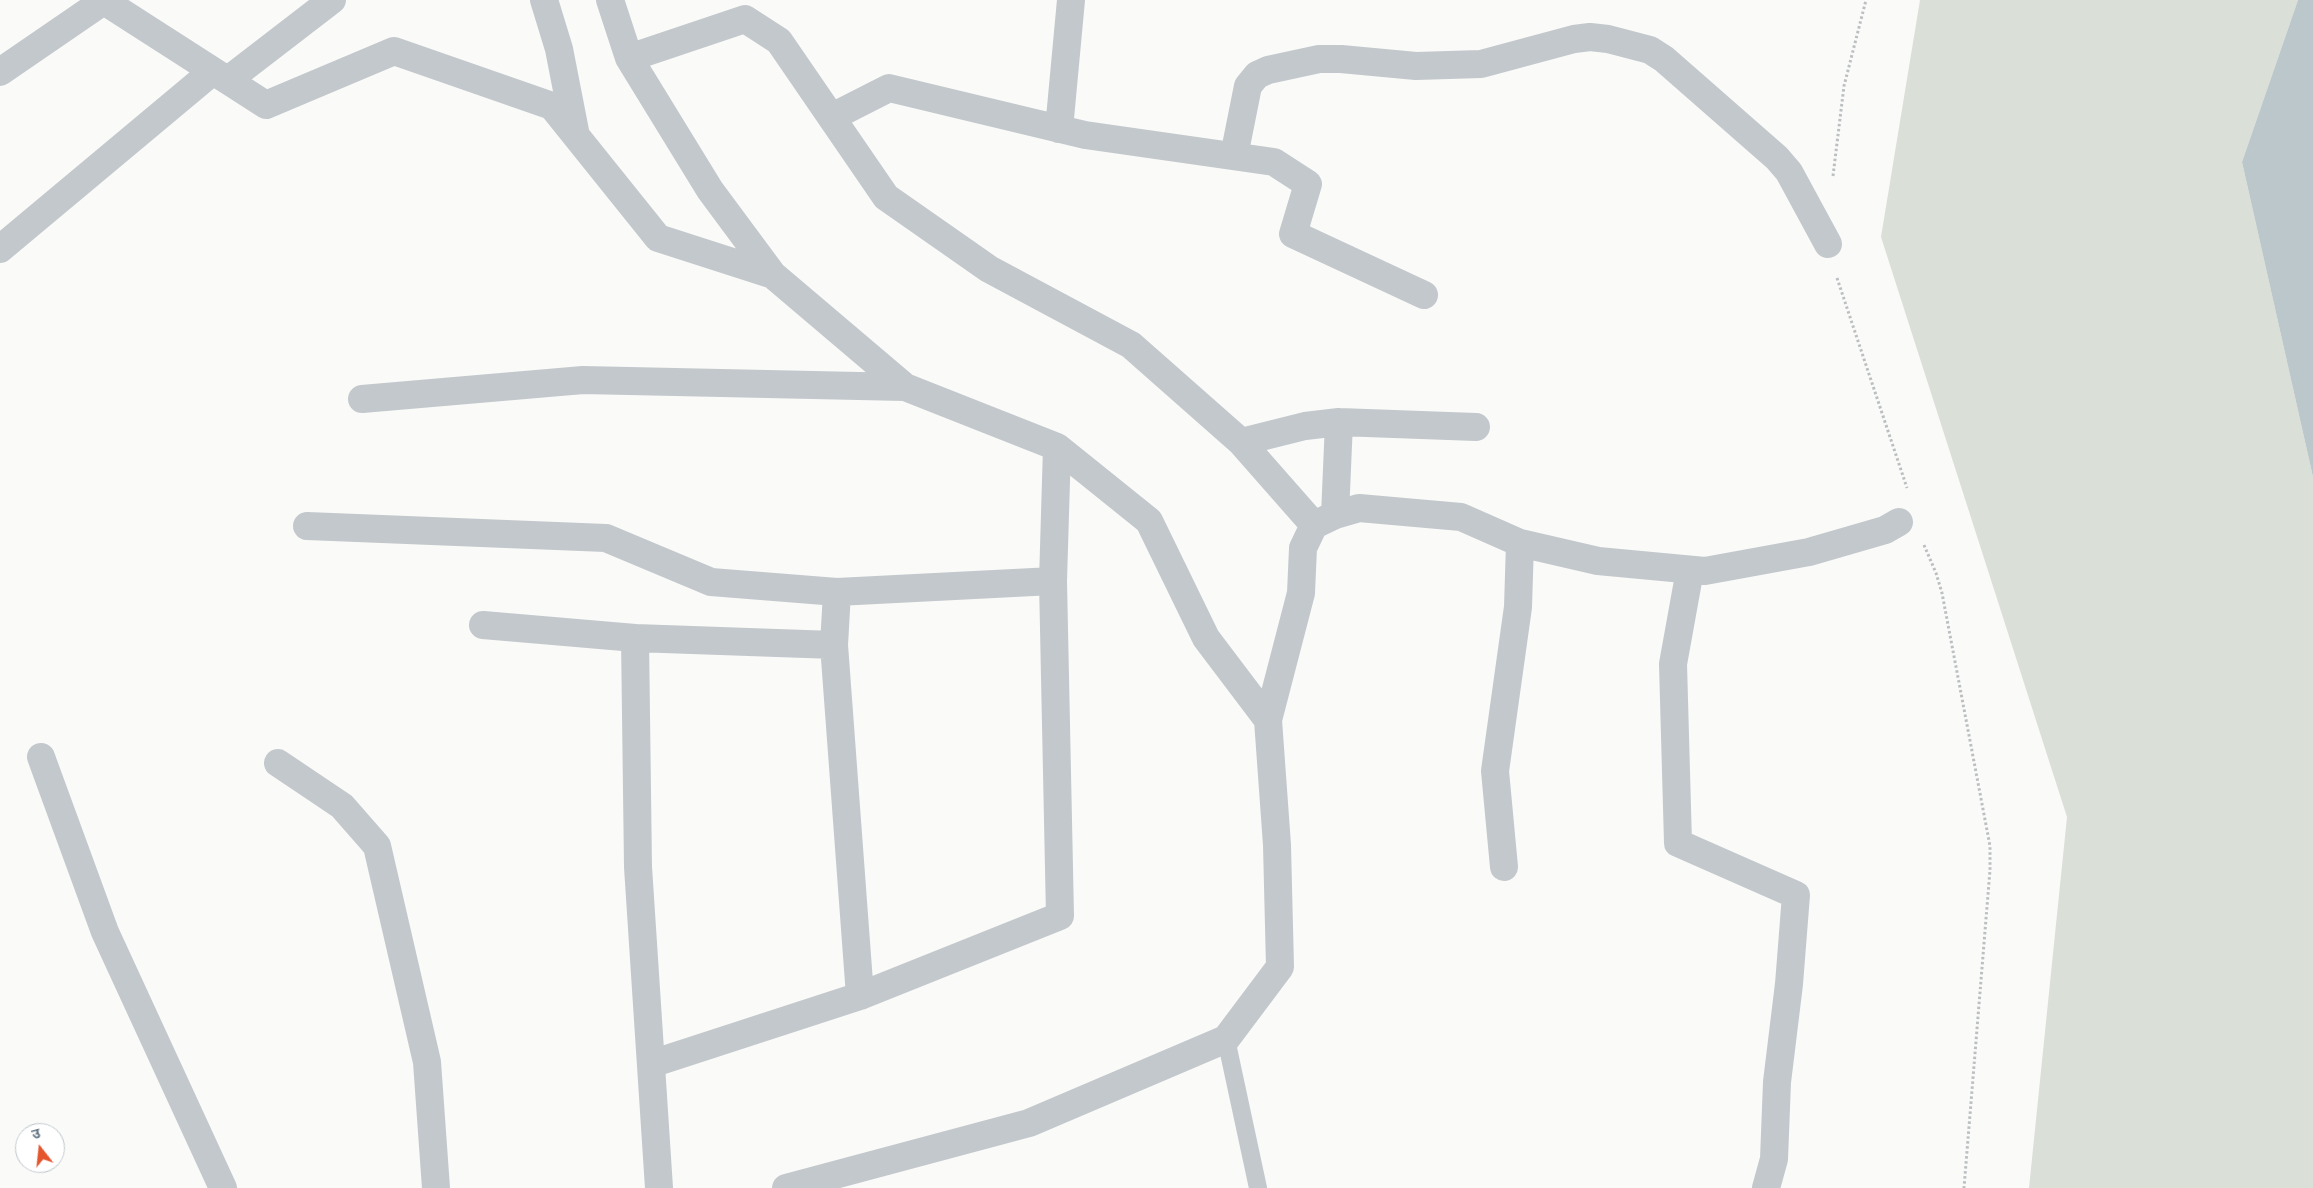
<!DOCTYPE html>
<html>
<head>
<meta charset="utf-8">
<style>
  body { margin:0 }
  #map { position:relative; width:2313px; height:1188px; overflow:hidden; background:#fafaf8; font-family:Figtree,"Noto Sans Devanagari",sans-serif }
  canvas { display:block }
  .north { position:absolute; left:15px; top:1123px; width:50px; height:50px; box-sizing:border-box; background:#fff; border:1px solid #c1c8cd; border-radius:50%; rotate:344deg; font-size:14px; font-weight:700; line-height:20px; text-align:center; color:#657683 }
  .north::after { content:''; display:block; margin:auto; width:18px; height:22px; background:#e4572e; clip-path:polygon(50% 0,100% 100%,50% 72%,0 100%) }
</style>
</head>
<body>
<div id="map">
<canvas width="2313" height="1188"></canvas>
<div class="north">उ</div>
</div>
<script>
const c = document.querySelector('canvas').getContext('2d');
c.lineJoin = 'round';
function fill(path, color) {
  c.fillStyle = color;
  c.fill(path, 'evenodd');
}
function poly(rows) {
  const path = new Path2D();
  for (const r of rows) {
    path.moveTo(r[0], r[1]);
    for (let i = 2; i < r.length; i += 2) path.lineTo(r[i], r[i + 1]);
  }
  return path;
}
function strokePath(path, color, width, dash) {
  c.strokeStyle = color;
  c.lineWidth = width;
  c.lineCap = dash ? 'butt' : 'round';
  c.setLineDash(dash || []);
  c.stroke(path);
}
fill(poly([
  [1920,0,2298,0,2242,162,2313,477,2313,1188,2029,1188,2067,817,1881,237]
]), '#dadfd7');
fill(poly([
  [2298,0,2313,0,2313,477,2242,162]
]), '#bbc7cb');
strokePath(poly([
  [1833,176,1844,86,1866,0],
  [1837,278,1907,488],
  [1924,545,1936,573,1942,593,1990,846,1990,870,1964,1188]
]), '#bbbfc2', 3, [2.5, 2.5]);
strokePath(poly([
  [1226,1039,1258,1188]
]), '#c3c8cc', 18);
strokePath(poly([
  [544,0,559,49,575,131],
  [610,0,629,58],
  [104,1,266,105,394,51,552,106,658,238,773,275,905,387,1057,447,1053,581,837,592,834,645,635,638,638,867,659,1188],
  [0,72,105,0],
  [228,80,332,0],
  [832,117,889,88,1085,135,1274,162,1308,184,1293,234,1424,295],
  [1059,129,1071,0],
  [1234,156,1248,86,1257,75,1268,70,1319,59,1341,59,1416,66,1481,64,1574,39,1590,37,1608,39,1650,50,1664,59,1777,158,1789,172,1828,244],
  [0,249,213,71],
  [773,275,710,190,629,58,745,19,779,41,886,197,989,269,1131,345,1241,442,1314,525],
  [362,399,583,380,905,387],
  [1241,442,1305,426,1339,422,1476,427],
  [1335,515,1339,422],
  [307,526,606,538,711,582,837,592],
  [1690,570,1673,664,1678,843,1796,895,1789,984,1777,1082,1774,1159,1766,1188],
  [483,625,635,638],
  [834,645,860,996],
  [1268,720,1301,593,1303,548,1314,525,1335,515,1359,508,1461,517,1520,543,1598,561,1705,571,1809,552,1885,530,1899,522],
  [41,757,105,932,223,1188],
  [278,763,342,806,377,846,427,1062,436,1188],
  [1504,867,1495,771,1518,607,1520,543],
  [651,1064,860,996,1060,916,1053,581],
  [786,1188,1029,1123,1226,1039,1280,967,1277,845,1268,720,1206,638,1149,521,1057,447]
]), '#c3c8cc', 28);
</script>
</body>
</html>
